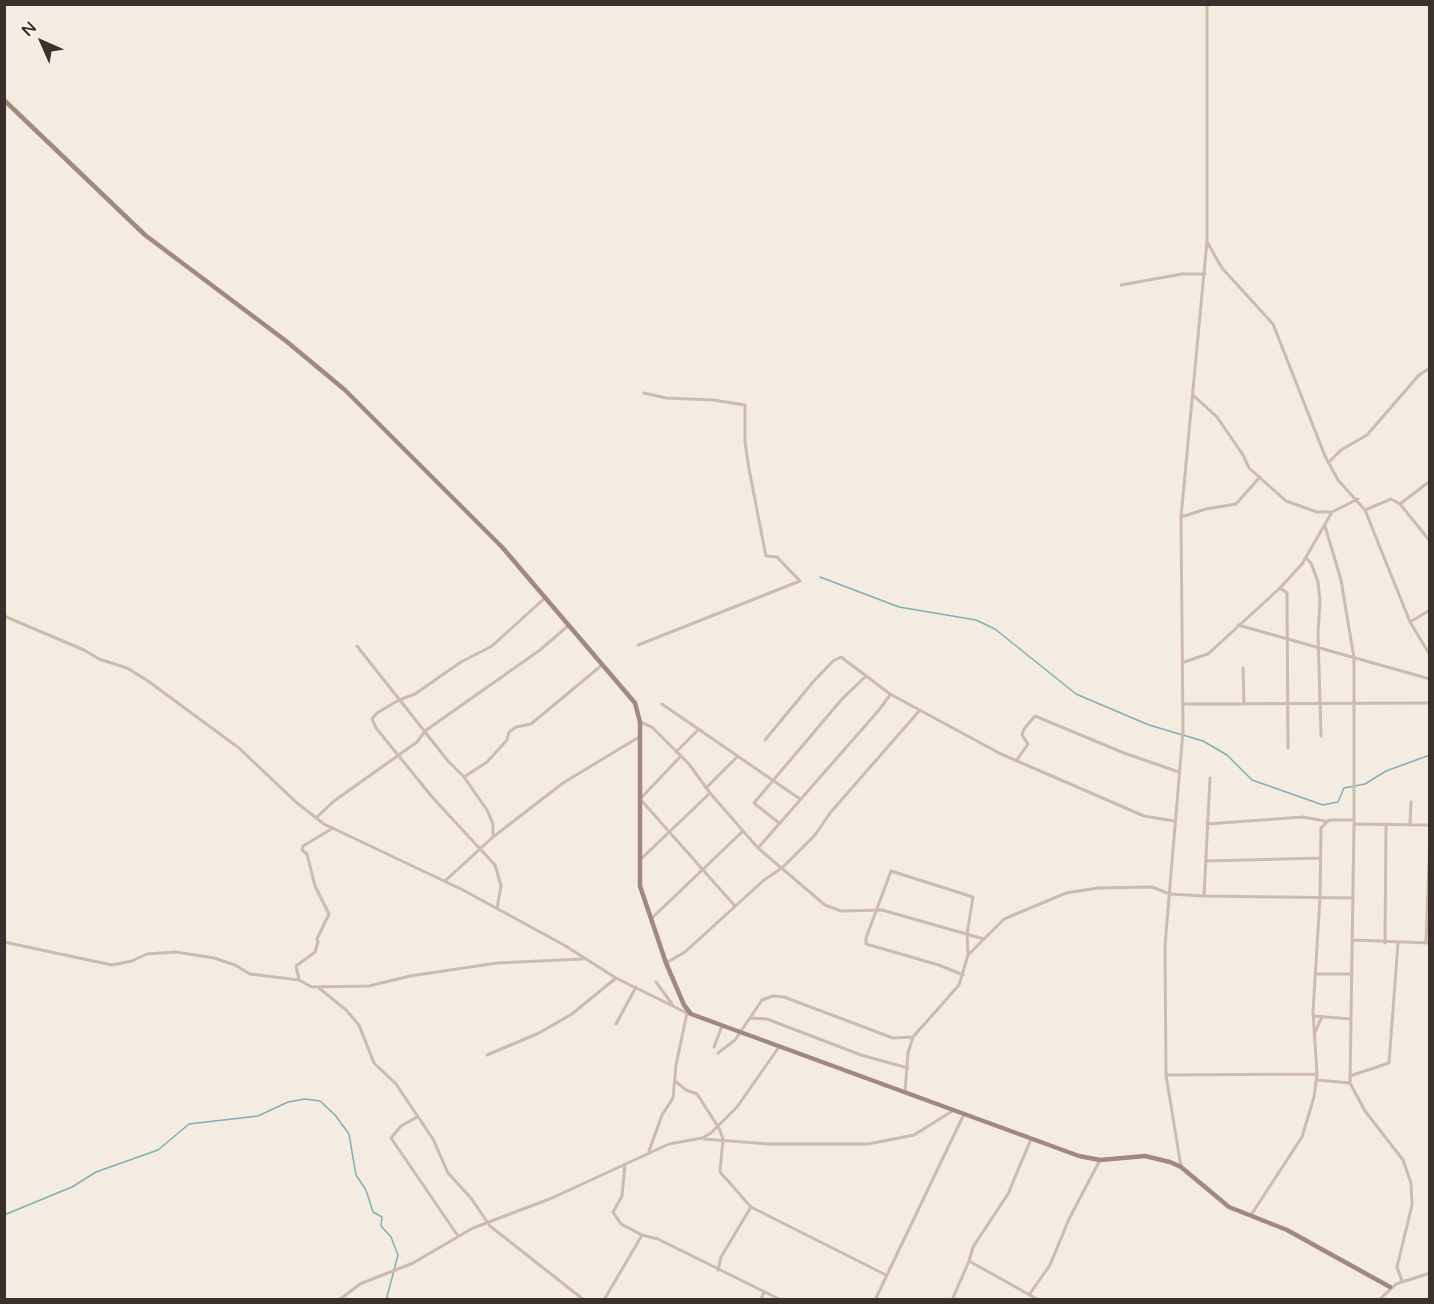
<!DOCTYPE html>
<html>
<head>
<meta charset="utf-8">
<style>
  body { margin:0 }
  #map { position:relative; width:1434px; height:1304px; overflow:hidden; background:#f4ebe1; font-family:"Varela Round",sans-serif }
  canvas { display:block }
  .frame { position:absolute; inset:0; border:6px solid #3b302b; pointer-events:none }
  .north { position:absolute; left:12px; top:12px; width:60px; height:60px; -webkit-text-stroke:4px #fbf5ee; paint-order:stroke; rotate:315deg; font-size:16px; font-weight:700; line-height:24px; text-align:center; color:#3b302b }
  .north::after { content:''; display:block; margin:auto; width:21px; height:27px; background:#3b302b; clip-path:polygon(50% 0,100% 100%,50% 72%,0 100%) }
</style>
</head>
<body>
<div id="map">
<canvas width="1434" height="1304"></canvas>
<div class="frame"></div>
<div class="north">N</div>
</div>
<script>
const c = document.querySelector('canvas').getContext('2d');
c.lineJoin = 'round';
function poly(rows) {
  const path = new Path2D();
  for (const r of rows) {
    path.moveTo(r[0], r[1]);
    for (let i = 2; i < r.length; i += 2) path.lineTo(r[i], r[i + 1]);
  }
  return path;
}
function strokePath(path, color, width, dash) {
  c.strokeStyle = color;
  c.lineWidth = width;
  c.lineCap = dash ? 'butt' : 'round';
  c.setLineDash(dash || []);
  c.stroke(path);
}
strokePath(poly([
  [820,577,899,607,976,620,995,629,1076,694,1149,725,1203,741,1227,755,1252,780,1323,805,1338,802,1344,788,1365,784,1386,771,1430,755],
  [4,1215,72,1187,96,1172,158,1150,189,1124,258,1116,288,1102,305,1099,320,1101,335,1115,349,1134,356,1175,366,1190,373,1212,382,1217,381,1226,391,1237,398,1255,387,1297,389,1300],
  [433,1300,437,1300]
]), '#7fb0b2', 1.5);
strokePath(poly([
  [1207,242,1222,268,1273,324,1325,456,1338,480,1365,510,1410,622,1430,655],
  [1121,285,1182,274,1205,274],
  [1194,396,1217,417,1243,455,1249,468,1286,501,1317,512,1332,512],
  [1328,463,1341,450,1367,435,1419,375,1430,368],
  [1400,504,1430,541],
  [1365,510,1391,499,1400,504,1430,481],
  [1181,517,1206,509,1236,504,1260,477],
  [1325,526,1341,580,1354,658,1354,821],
  [1306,558,1311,563,1318,582,1320,601,1318,633,1321,736],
  [1280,588,1287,593,1288,748],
  [4,616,84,650,99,659,127,668,148,681,239,748,297,803,324,824,463,890,564,945,616,978,689,1014],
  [1410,622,1430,610],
  [1238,625,1430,679],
  [638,645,800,581,777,557,766,556,749,469,745,442,745,405,713,400,666,398,644,393],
  [357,646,448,761,464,777,487,810,493,824,493,837,445,881],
  [1184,662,1208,654,1280,588,1302,564,1332,512,1358,499],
  [1243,668,1244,704],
  [662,704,800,799],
  [1183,704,1430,703],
  [640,722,652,727,689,764,710,793,758,848,825,905,841,911,882,910,984,939],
  [765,740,813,682,833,661,841,657,890,694,1001,754,1144,816,1174,821],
  [676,752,698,730],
  [1016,761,1028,744,1022,735,1024,729,1035,716,1124,753,1179,772],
  [464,777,487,762,507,740,509,732,516,727,531,724,602,665],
  [706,788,738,756],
  [641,798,680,757],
  [641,800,735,906],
  [316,818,334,801,417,742,425,731,540,650,569,625],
  [779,823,754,803,842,699,865,677],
  [1207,824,1303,817,1325,821],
  [1410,824,1411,802],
  [493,837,563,783,639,737],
  [758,848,879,710,890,695],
  [640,860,710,793],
  [1207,861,1321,858],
  [1204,896,1210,778],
  [497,908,501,886,495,865,433,798,376,728,372,719,377,713,397,701,415,694,461,662,492,646,546,597],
  [652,918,743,831],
  [1353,940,1430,943],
  [4,942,112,965,132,961,147,954,176,952,214,958,235,965,250,974,299,980,312,987,369,986,410,976,497,963,582,959],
  [1385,943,1386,825],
  [1426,943,1430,835],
  [666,963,685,952,764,880,782,868,815,835,830,813,920,710],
  [1315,974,1352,974],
  [963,975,939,965,866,944,866,938,891,871,973,897,967,934,968,953],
  [299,980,296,966,315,952,318,942,317,939,329,914,315,886,307,854,302,850,303,846,333,828],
  [656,982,672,1004],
  [319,988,346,1010,359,1025,374,1063,396,1084,433,1139,448,1173,471,1198,490,1226,584,1300],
  [1314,1016,1351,1019],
  [750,1018,767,1019,861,1055,908,1068],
  [616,1024,636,987],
  [1315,1032,1322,1017],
  [714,1047,722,1026],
  [718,1053,735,1040,762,1000,773,996,784,997,893,1038,913,1037],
  [487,1055,539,1033,572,1014,616,978],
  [1166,1075,1317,1074],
  [1350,1076,1389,1063,1398,943],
  [1316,1080,1350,1083],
  [675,1081,686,1090,697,1094,719,1128,723,1139,720,1172,751,1207,886,1275],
  [905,1092,908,1053,913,1037,959,985,968,955,1004,919,1066,893,1098,888,1152,887,1170,894,1204,896,1353,898],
  [417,1117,401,1126,391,1138,458,1236],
  [704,1139,769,1144,868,1144,914,1135,954,1110],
  [1031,1139,1008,1194,973,1247,969,1261,1037,1299],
  [649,1151,662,1115,673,1098,676,1065,687,1013],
  [625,1164,622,1196,613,1212,621,1224,642,1235,658,1239,781,1300],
  [1181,1167,1166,1075,1165,945,1183,731,1181,517,1207,241,1207,4],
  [1251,1215,1302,1137,1314,1097,1317,1074,1313,1012,1320,898,1321,828,1329,820,1354,820],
  [718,1270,721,1257,751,1207],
  [1402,1281,1397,1267,1412,1205,1411,1183,1403,1160,1365,1111,1350,1083,1354,824,1430,825],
  [1029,1295,1050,1265,1069,1219,1100,1160],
  [339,1300,360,1284,413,1263,473,1228,552,1198,669,1144,702,1138,711,1133,737,1107,779,1047],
  [604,1300,642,1235],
  [761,1300,764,1292],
  [875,1300,964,1114],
  [952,1300,969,1261],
  [1379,1300,1396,1284,1430,1273]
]), '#cdbbac', 3);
strokePath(poly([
  [4,100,145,235,286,341,345,390,502,547,635,703,640,722,640,886,666,963,684,1005,691,1014,1079,1156,1100,1160,1145,1156,1170,1162,1181,1167,1229,1207,1287,1230,1390,1287]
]), '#a18a7d', 4.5);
</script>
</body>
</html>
